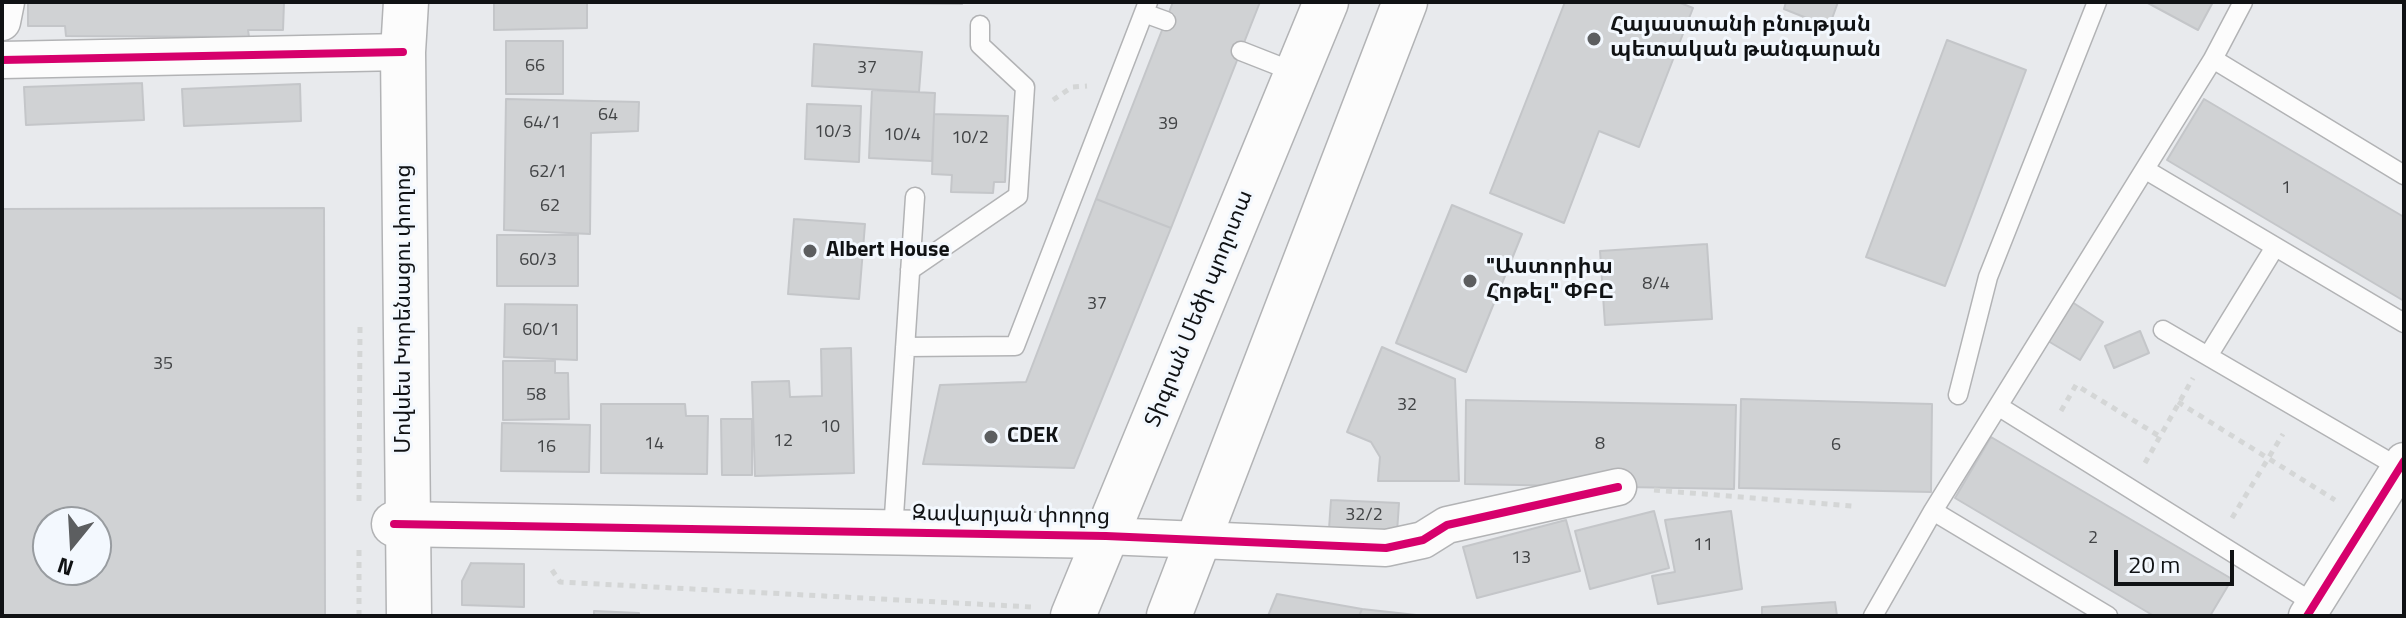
<!DOCTYPE html>
<html>
<head>
<meta charset="utf-8">
<style>
  body { margin:0 }
  #map { position:relative; width:2406px; height:618px; overflow:hidden; background:#e8eaed; font-family:"Titillium Web",sans-serif }
  canvas { display:block }
  .frame { position:absolute; inset:0; border:4px solid #101214; pointer-events:none }
  .north { position:absolute; left:32px; top:506px; width:80px; height:80px; box-sizing:border-box; background:#f3f8fe; border:2px solid #989ca0; border-radius:50%; rotate:198deg; font-size:22px; font-weight:700; line-height:32px; text-align:center; color:#101214 }
  .north::after { content:''; display:block; margin:auto; width:28px; height:36px; background:#5c5e60; clip-path:polygon(50% 0,100% 100%,50% 72%,0 100%) }
  .scale { position:absolute; left:2114px; top:550px; width:120px; height:36px; box-sizing:border-box; border:4px solid #101214; border-top:0; padding-left:10px; font-size:24px; line-height:28px; white-space:nowrap; color:#101214; -webkit-text-stroke:6px #f3f8fe; paint-order:stroke }
</style>
</head>
<body>
<div id="map">
<canvas width="2406" height="618"></canvas>
<div class="frame"></div>
<div class="north">N</div>
<div class="scale">20 m</div>
</div>
<script>
const c = document.querySelector('canvas').getContext('2d');
c.lineJoin = 'round';
function fill(path, color) {
  c.fillStyle = color;
  c.fill(path, 'evenodd');
}
function poly(rows) {
  const path = new Path2D();
  for (const r of rows) {
    path.moveTo(r[0], r[1]);
    for (let i = 2; i < r.length; i += 2) path.lineTo(r[i], r[i + 1]);
  }
  return path;
}
function strokePath(path, color, width, dash) {
  c.strokeStyle = color;
  c.lineWidth = width;
  c.lineCap = dash ? 'butt' : 'round';
  c.setLineDash(dash || []);
  c.stroke(path);
}
function label(font, color, halo, rows, align = 'center') {
  c.font = font + ' "Titillium Web","Noto Sans Armenian",sans-serif';
  c.lineWidth = 6;
  c.setLineDash([]);
  c.textBaseline = 'middle';
  c.strokeStyle = halo;
  c.fillStyle = color;
  for (const [text, x, y, turn = 0] of rows) {
    c.save();
    c.translate(x, y);
    c.rotate((+turn || 0) * Math.PI / 180);
    c.textAlign = isNaN(turn) ? turn : align;
    if (halo) c.strokeText(text, 0, 0);
    c.fillText(text, 0, 0);
    c.restore();
  }
}
const building = poly([
  [28,2,284,2,283,30,248,30,249,37,66,36,65,26,28,26,28,2],
  [494,2,587,2,587,28,494,30,494,2],
  [874,2,963,2,962,4,874,3,874,2],
  [1173,2,1260,2,1171,228,1096,199,1173,2],
  [1565,2,1678,2,1693,8,1639,147,1599,131,1564,223,1490,193,1565,2],
  [1786,2,1838,2,1829,27,1784,9,1786,2],
  [2146,2,2213,2,2198,30,2146,2],
  [1947,40,2026,70,1945,286,1866,257,1947,40],
  [506,41,563,41,563,94,506,94,506,41],
  [814,44,922,52,919,92,812,86,814,44],
  [142,83,144,120,26,125,24,87,142,83],
  [300,84,301,121,184,126,182,89,300,84],
  [872,90,935,93,932,161,869,158,872,90],
  [506,99,639,102,638,131,591,133,590,234,504,230,506,99],
  [2204,99,2404,217,2404,301,2167,160,2204,99],
  [807,104,861,106,859,162,805,159,807,104],
  [934,114,1008,116,1005,182,994,182,993,193,951,192,952,175,932,174,934,114],
  [1096,199,1171,228,1074,468,923,464,940,385,1026,382,1096,199],
  [1452,205,1522,234,1466,372,1396,343,1452,205],
  [324,208,325,616,2,616,2,209,324,208],
  [48,522,96,522,96,570,48,570,48,522],
  [794,219,865,224,859,299,788,294,794,219],
  [497,235,578,235,578,286,497,286,497,235],
  [1707,244,1712,319,1605,325,1600,251,1707,244],
  [2072,302,2103,322,2080,360,2048,341,2072,302],
  [505,304,577,305,577,360,504,357,505,304],
  [2140,331,2149,353,2114,368,2105,346,2140,331],
  [1382,347,1455,379,1459,481,1378,481,1380,457,1371,442,1347,432,1382,347],
  [851,348,854,473,755,476,752,382,789,381,790,397,822,396,821,349,851,348],
  [503,361,555,361,555,373,568,373,569,419,503,420,503,361],
  [1741,399,1932,404,1931,492,1739,488,1741,399],
  [1466,400,1736,405,1734,489,1465,484,1466,400],
  [601,404,685,404,686,416,708,416,707,474,601,473,601,404],
  [721,419,752,419,752,475,722,475,721,419],
  [502,423,590,425,589,472,501,471,502,423],
  [1991,437,2232,579,2210,616,2154,616,1955,498,1991,437],
  [1331,500,1399,503,1397,532,1329,529,1331,500],
  [1654,511,1669,568,1590,589,1575,531,1654,511],
  [1731,511,1742,589,1658,604,1652,576,1675,572,1665,520,1731,511],
  [1566,520,1580,571,1477,598,1463,547,1566,520],
  [471,563,524,564,524,607,462,605,462,581,471,563],
  [1277,594,1362,609,1359,616,1268,616,1277,594],
  [1835,602,1837,616,1762,616,1762,607,1835,602],
  [1362,609,1425,616,1359,616,1362,609],
  [594,611,639,613,639,616,594,616,594,611]
]);
fill(building, '#d0d2d4');
strokePath(building, '#c4c6c9', 2);
const service = poly([
  [2243,2,2213,59,2404,175],
  [1144,13,1166,21],
  [1241,51,1297,73],
  [2146,170,2404,323],
  [910,270,1018,196,1025,87,980,45,980,25],
  [2163,330,2400,468],
  [905,347,1015,346,1148,2],
  [2208,356,2275,247],
  [1958,395,1988,277,2097,2],
  [1998,406,2315,604],
  [1933,511,2108,616],
  [893,531,915,197],
  [1873,616,1933,511,2213,59]
]);
const minor = poly([
  [2,22,6,2],
  [2,60,403,52],
  [1106,536,1386,548,1423,540,1447,525,1618,487],
  [2307,616,2404,461]
]);
const tertiary = poly([
  [394,524,1106,536]
]);
const secondary = poly([
  [406,2,403,52,409,616]
]);
const primary = poly([
  [1073,616,1326,2],
  [1169,616,1405,2]
]);
strokePath(service, '#b2b3b5', 21);
strokePath(minor, '#b2b3b5', 39);
strokePath(tertiary, '#b2b3b5', 47);
strokePath(secondary, '#b2b3b5', 47);
strokePath(primary, '#b2b3b5', 47);
strokePath(poly([
  [1053,100,1072,87,1087,86],
  [2178,402,2335,500],
  [2061,411,2076,385,2159,436],
  [2145,463,2193,378],
  [1654,490,1852,506],
  [359,501,360,327],
  [2232,518,2283,434],
  [552,570,560,582,1032,607],
  [359,616,359,547]
]), '#d4d6d6', 5, [6, 6]);
strokePath(service, '#fcfcfc', 18);
strokePath(minor, '#fcfcfc', 36);
strokePath(tertiary, '#fcfcfc', 44);
strokePath(secondary, '#fcfcfc', 44);
strokePath(primary, '#fcfcfc', 44);
strokePath(poly([
  [2,60,403,52],
  [394,524,1106,536,1386,548,1423,540,1447,525,1618,487],
  [2307,616,2404,461]
]), '#d6006c', 8);
for (const [x, y, r, color] of [
  [1594,39,8,"#5c5e60"],
  [810,251,8,"#5c5e60"],
  [1470,281,8,"#5c5e60"],
  [991,437,8,"#5c5e60"]
]) {
  const dot = new Path2D();
  dot.arc(x, y, r, 0, 2 * Math.PI);
  c.fillStyle = color;
  c.fill(dot);
  strokePath(dot, '#f3f8fe', 3);
}
label('18px', '#424446', null, [
  ["66",535,67],
  ["37",867,69],
  ["64",608,116],
  ["64/1",542,124],
  ["39",1168,125],
  ["10/3",833,133],
  ["10/4",902,136],
  ["10/2",970,139],
  ["62/1",548,173],
  ["1",2286,189],
  ["62",550,207],
  ["60/3",538,261],
  ["8/4",1656,285],
  ["37",1097,305],
  ["60/1",541,331],
  ["35",163,365],
  ["58",536,396],
  ["32",1407,406],
  ["10",830,428],
  ["12",783,442],
  ["14",654,445],
  ["8",1600,445],
  ["6",1836,446],
  ["16",546,448],
  ["32/2",1364,516],
  ["2",2093,539],
  ["11",1703,546],
  ["13",1521,559]
]);
label('bold 22px', '#101214', '#f3f8fe', [
  ["Հայաստանի բնության",1610,26],
  ["պետական թանգարան",1610,51],
  ["Albert House",826,251],
  ["\"Աստորիա",1486,268],
  ["Հոթել\" ՓԲԸ",1486,293],
  ["CDEK",1007,437]
], 'left');
label('22px', '#101214', '#f3f8fe', [
  ["Մովսես Խորենացու փողոց",405,309,-90],
  ["Տիգրան Մեծի պողոտա",1200,309,-68],
  ["Զավարյան փողոց",1011,516,1]
]);
</script>
</body>
</html>
